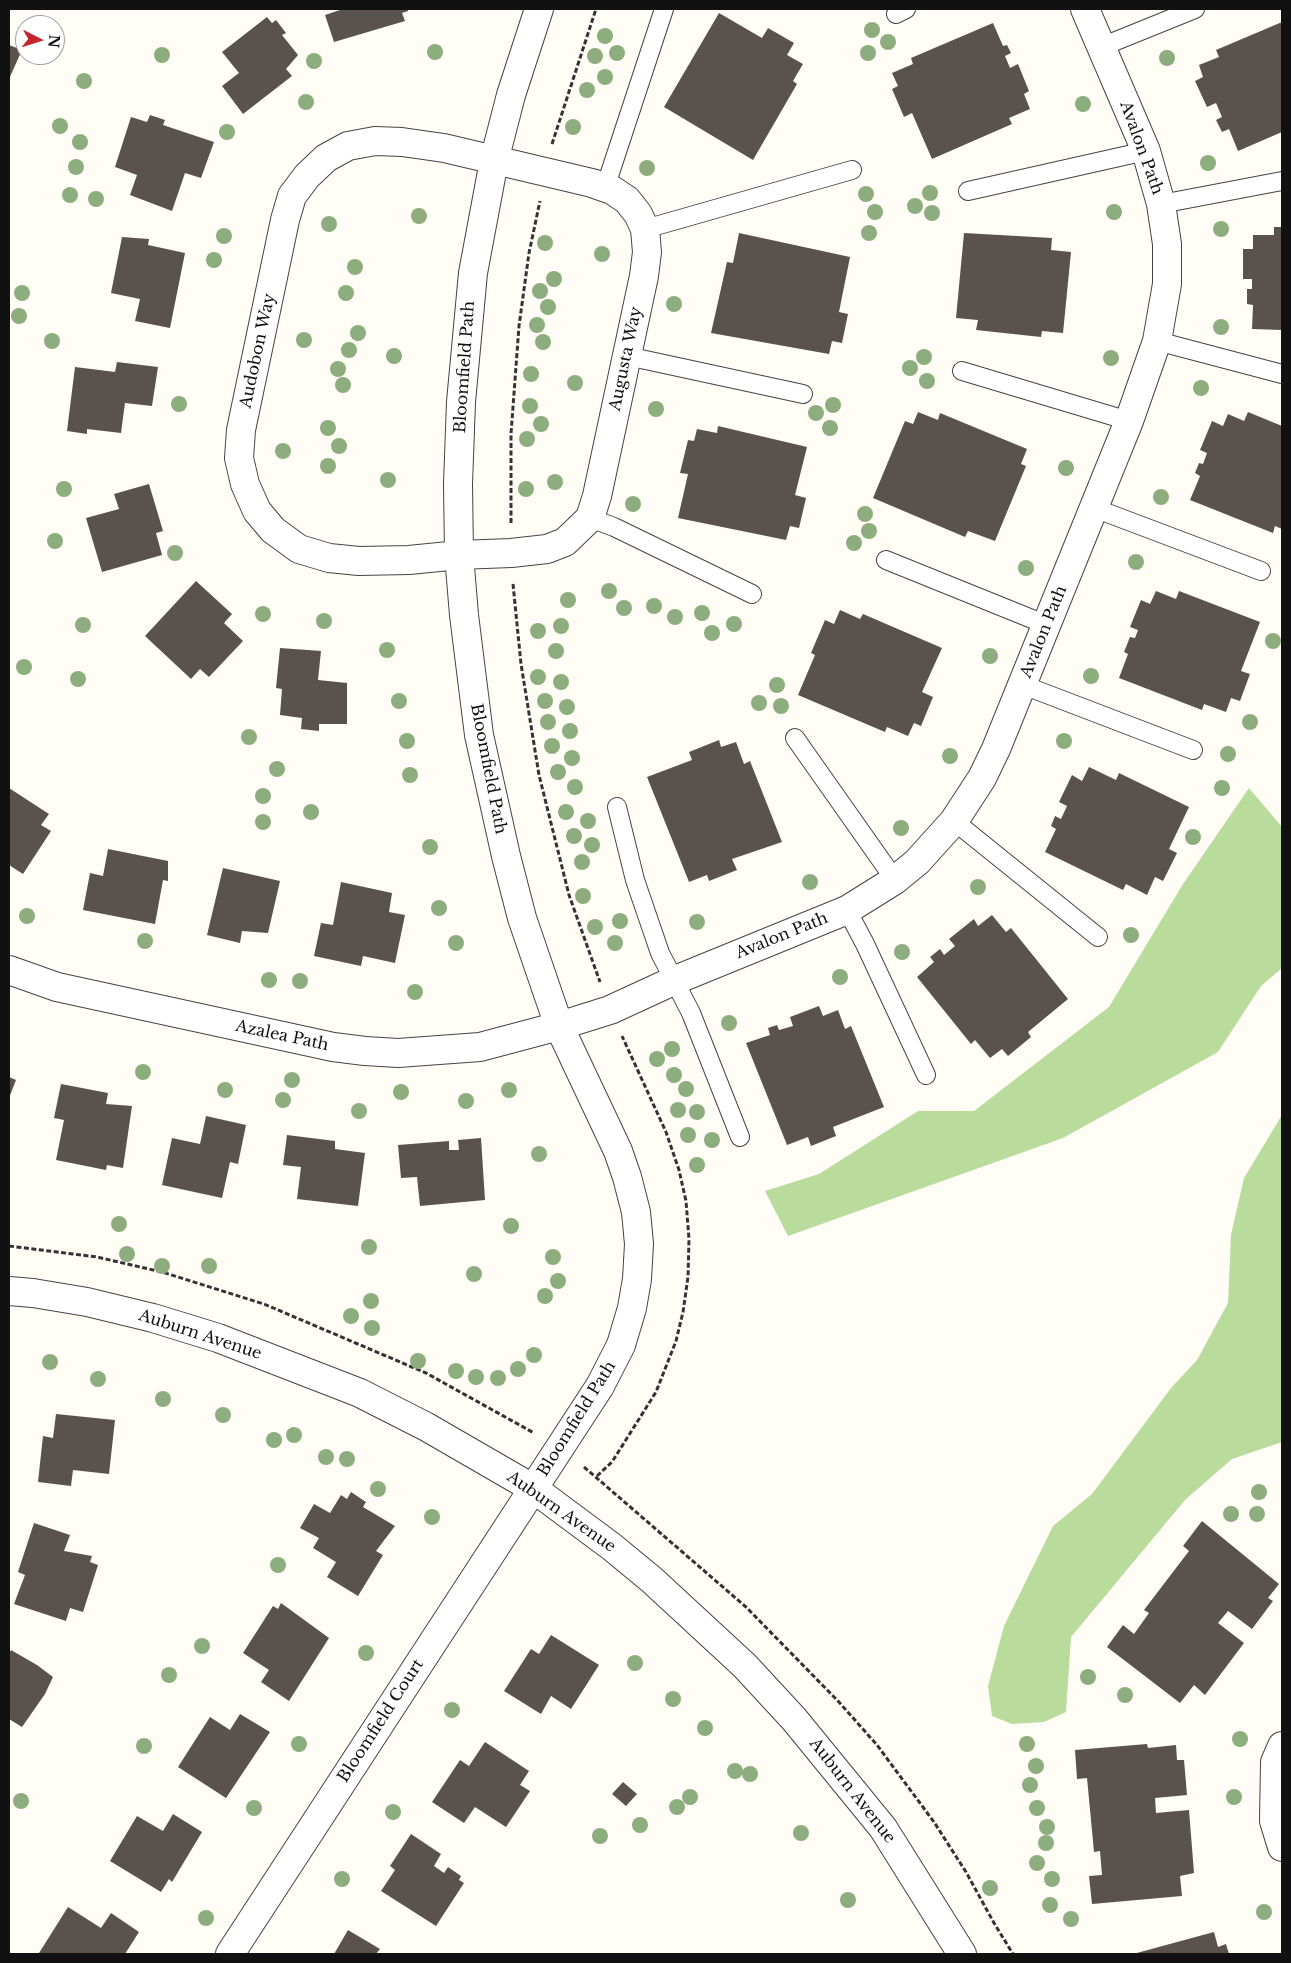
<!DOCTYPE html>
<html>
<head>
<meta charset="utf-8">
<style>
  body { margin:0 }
  #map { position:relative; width:1291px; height:1963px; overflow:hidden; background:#fffdf5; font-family:"Libre Baskerville",serif }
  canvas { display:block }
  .frame { position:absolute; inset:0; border:10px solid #111; pointer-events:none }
  .north { position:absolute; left:15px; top:15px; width:50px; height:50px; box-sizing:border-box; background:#fff; border:1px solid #a0a0a0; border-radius:50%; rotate:95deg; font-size:14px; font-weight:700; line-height:20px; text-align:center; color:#111 }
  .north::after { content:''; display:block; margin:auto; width:18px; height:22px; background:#c4262e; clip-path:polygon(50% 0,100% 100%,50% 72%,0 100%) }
</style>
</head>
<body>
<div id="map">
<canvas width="1291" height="1963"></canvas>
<div class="frame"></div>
<div class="north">N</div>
</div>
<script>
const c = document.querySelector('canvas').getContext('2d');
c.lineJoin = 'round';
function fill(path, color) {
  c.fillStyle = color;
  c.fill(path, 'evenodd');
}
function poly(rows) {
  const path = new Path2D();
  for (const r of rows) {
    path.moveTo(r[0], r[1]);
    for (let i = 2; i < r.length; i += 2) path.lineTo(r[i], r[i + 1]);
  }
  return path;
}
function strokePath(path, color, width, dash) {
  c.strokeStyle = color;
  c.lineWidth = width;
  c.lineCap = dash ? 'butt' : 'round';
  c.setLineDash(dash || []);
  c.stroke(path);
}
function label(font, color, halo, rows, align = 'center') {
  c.font = font + ' "Libre Baskerville",serif';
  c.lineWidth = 5;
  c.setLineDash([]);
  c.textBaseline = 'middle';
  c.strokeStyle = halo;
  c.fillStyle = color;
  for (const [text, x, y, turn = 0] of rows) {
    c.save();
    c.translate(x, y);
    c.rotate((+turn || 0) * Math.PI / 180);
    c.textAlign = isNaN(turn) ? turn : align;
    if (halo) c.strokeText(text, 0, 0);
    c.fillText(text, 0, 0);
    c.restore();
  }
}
fill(poly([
  [1249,788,1282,827,1282,968,1261,986,1218,1052,1063,1138,788,1236,765,1191,819,1174,918,1111,974,1111,1109,1007,1183,884],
  [1282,1115,1282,1442,1232,1459,1185,1500,1071,1637,1066,1712,1044,1722,1012,1724,992,1716,988,1686,1004,1626,1053,1526,1092,1494,1171,1388,1197,1360,1228,1303,1231,1235,1244,1178]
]), '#b9dc9c');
fill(poly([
  [340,9,408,9,408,11,402,13,405,21,334,42,325,15,340,10],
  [719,13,762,38,768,28,794,43,787,55,803,64,793,81,797,84,753,160,664,107],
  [267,17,272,23,276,20,286,33,282,35,298,55,286,69,292,76,243,114,222,86,239,73,222,52],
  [1282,22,1282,132,1238,151,1229,129,1222,132,1216,120,1222,117,1216,103,1207,107,1195,81,1203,77,1199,65,1219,57,1216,50],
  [993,23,1003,46,1007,45,1011,53,1005,56,1010,68,1018,64,1029,91,1024,94,1030,109,1009,118,1012,124,932,159,912,113,904,117,892,89,898,86,892,73,913,64,911,58],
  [9,45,22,50,9,79],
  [150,115,165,120,163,125,214,142,201,178,185,173,172,211,130,195,137,175,115,167,131,117,147,122],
  [1274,227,1282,227,1282,330,1252,329,1253,305,1247,304,1247,289,1252,289,1252,279,1243,279,1243,249,1253,249,1253,235,1274,235],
  [739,233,850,257,839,312,848,314,842,343,832,341,829,354,711,333,727,262,733,263],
  [964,233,1052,238,1051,250,1071,252,1063,333,1042,331,1041,337,976,330,978,320,956,318],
  [122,237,149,239,148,245,185,253,170,328,135,321,140,299,111,293],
  [117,362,158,367,152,406,125,403,121,433,87,429,87,434,67,431,75,367,115,372],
  [918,412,938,420,940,413,1027,449,1021,464,1026,466,995,541,968,531,965,537,873,498,905,421,913,424],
  [1248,412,1282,426,1282,529,1275,526,1273,533,1190,500,1200,476,1195,473,1199,463,1203,464,1207,453,1200,450,1212,421,1223,426,1228,414,1244,421],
  [718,426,807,447,795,495,806,498,799,528,790,526,786,540,678,518,688,474,680,473,688,440,694,441,697,429,717,433],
  [149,484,163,531,156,533,162,555,102,572,86,518,119,509,114,494],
  [196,581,232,614,224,623,243,641,209,677,200,669,191,679,145,636],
  [1156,591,1176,599,1179,591,1260,622,1241,671,1250,674,1240,701,1231,698,1226,712,1204,704,1202,710,1119,678,1128,654,1124,652,1130,637,1135,638,1138,630,1130,627,1141,600,1150,604],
  [840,610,860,619,863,614,942,648,922,692,933,697,921,726,914,723,908,736,887,727,885,732,798,695,815,655,811,653,825,620,834,624],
  [280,648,321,651,318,680,347,683,347,724,319,724,319,731,301,729,302,718,280,715,282,689,276,688],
  [719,740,721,747,736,742,744,764,750,761,782,842,732,859,737,870,709,881,707,875,689,882,647,777,692,760,689,752],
  [1089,767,1116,780,1119,773,1189,807,1169,849,1177,853,1163,881,1155,877,1147,895,1126,884,1123,890,1045,852,1056,829,1051,826,1055,816,1061,819,1067,806,1059,802,1072,775,1082,781],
  [9,788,49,814,41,825,51,831,23,874,9,865],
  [108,849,168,861,168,881,163,880,155,924,83,910,90,873,103,876],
  [223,868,280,881,268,933,242,931,240,943,207,935],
  [341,882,392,893,389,912,405,915,395,963,363,956,361,966,314,956,321,923,333,925],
  [992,915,1006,932,1011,928,1068,999,1028,1032,1031,1037,1008,1056,1002,1049,990,1058,975,1040,971,1044,917,977,934,962,930,957,940,949,944,955,955,946,949,939,974,919,978,926],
  [819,1006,823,1016,838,1010,845,1029,851,1026,884,1107,833,1127,836,1136,811,1146,808,1137,787,1145,746,1043,770,1035,768,1028,777,1025,779,1030,793,1026,790,1017],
  [9,1077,16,1080,9,1098],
  [61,1084,108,1093,106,1104,132,1106,123,1168,107,1165,106,1170,56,1160,64,1120,54,1118],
  [206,1116,246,1125,238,1164,230,1162,222,1198,162,1185,172,1138,200,1144],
  [287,1135,335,1141,335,1149,365,1153,358,1206,297,1199,301,1167,283,1165],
  [481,1138,485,1200,420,1206,417,1177,401,1178,398,1145,449,1141,449,1150,459,1150,458,1140],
  [56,1414,115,1420,109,1474,73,1470,71,1486,38,1482,43,1436,53,1438],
  [351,1492,366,1502,363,1507,395,1526,376,1551,383,1555,358,1596,327,1577,336,1562,313,1548,319,1538,300,1528,314,1504,330,1513,341,1495,347,1499],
  [1202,1521,1279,1584,1268,1598,1273,1601,1252,1629,1228,1611,1218,1623,1244,1643,1205,1695,1194,1685,1180,1703,1107,1647,1123,1625,1134,1634,1149,1613,1144,1610,1189,1551,1183,1546],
  [34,1523,70,1535,64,1551,92,1556,90,1562,98,1565,83,1612,70,1608,66,1621,14,1604,25,1575,18,1572],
  [281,1603,329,1638,289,1701,261,1682,269,1670,243,1653,273,1606,278,1609],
  [551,1635,599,1665,571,1709,551,1696,541,1714,504,1691,531,1649,539,1654],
  [11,1650,37,1665,53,1677,45,1694,22,1727,9,1719,9,1654],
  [240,1714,270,1732,226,1798,178,1767,210,1717,230,1730],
  [485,1742,529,1771,520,1785,530,1791,506,1827,475,1807,464,1823,432,1802,460,1760,469,1766],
  [1147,1744,1148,1748,1176,1745,1177,1760,1184,1760,1187,1795,1155,1798,1156,1813,1189,1810,1194,1873,1180,1876,1182,1896,1092,1904,1089,1876,1102,1875,1100,1851,1094,1852,1087,1778,1077,1779,1075,1750],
  [623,1782,637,1794,626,1806,612,1794],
  [173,1814,202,1832,172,1882,169,1879,161,1892,110,1861,137,1816,163,1831],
  [411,1834,441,1854,434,1866,444,1873,448,1867,461,1876,459,1880,464,1883,436,1926,381,1891,395,1870,390,1866],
  [68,1907,101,1928,111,1913,139,1932,125,1954,41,1954,39,1953],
  [348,1930,380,1949,376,1954,334,1954],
  [1214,1932,1218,1947,1226,1944,1229,1954,1133,1954]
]), '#5a524d');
const service = poly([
  [896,14,906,9],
  [1101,47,1195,9],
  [605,188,664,9],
  [968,191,1146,151],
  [1161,204,1282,181],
  [645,229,852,170],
  [1157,341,1282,374],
  [627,356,803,394],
  [962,371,1129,421],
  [1094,508,1261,571],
  [590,518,614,527,752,594],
  [886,560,1047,625],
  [1023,685,1193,750],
  [795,738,895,880],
  [617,807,635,880,660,953,691,1013,740,1137],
  [954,821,1098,937],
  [847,910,865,944,926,1075]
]);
const minor = poly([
  [375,141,402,142,444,148,592,183,612,190,627,200,638,214,645,229,647,252,644,276,597,496,590,518,565,542,547,549,511,553,459,555,409,560,359,561,329,558,299,549,273,530,257,511,245,484,239,458,241,430,285,220,292,196,307,176,326,158,348,146,375,141],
  [9,970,57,987,333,1047,365,1051,398,1053,480,1047,559,1026,610,1010,673,981,847,910,895,880,917,862,954,821,982,778,996,749,1129,421,1157,341,1167,284,1167,244,1161,204,1146,151,1085,9],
  [1282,1746,1275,1762,1274,1821,1282,1847],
  [230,1954,600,1386,621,1345,632,1308,637,1279,639,1244,636,1212,627,1177,618,1151,559,1026,522,918,506,856,479,735,464,615,459,555,458,484,461,402,473,273,494,161,511,95,539,9]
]);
const tertiary = poly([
  [9,1291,33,1293,87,1302,153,1318,218,1338,360,1393,425,1426,534,1489,612,1547,652,1580,745,1666,794,1719,883,1828,962,1954]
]);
strokePath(service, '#444', 20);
strokePath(minor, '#444', 30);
strokePath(tertiary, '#444', 30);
strokePath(poly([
  [552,144,596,9],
  [511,523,511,434,519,326,529,253,540,201],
  [513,584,521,664,539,775,569,895,600,982],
  [9,1246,97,1257,162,1272,264,1304,426,1373,534,1433],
  [584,1467,746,1607,838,1701,877,1745,934,1822,966,1872,994,1923,1013,1954],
  [597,1476,612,1462,656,1392,676,1341,683,1312,688,1277,689,1239,686,1201,679,1170,666,1132,622,1036]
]), '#333', 3, [5, 2.5]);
strokePath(service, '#fff', 18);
strokePath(minor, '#fff', 28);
strokePath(tertiary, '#fff', 28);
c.fillStyle = '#8dad7f';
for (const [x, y] of [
  [872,30],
  [605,36],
  [888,42],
  [435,52],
  [617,53],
  [868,53],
  [162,55],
  [595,56],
  [1167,58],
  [314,61],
  [605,77],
  [84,81],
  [587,90],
  [306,102],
  [1083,104],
  [60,126],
  [573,127],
  [227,132],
  [80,142],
  [1208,163],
  [76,167],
  [647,168],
  [930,193],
  [866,194],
  [70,195],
  [96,199],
  [915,206],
  [875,212],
  [1114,212],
  [932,213],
  [419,216],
  [329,224],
  [1221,229],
  [869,233],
  [224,236],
  [545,243],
  [602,254],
  [214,260],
  [355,267],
  [554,279],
  [540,291],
  [22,293],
  [346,293],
  [674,304],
  [548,307],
  [19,316],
  [537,325],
  [1221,327],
  [358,333],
  [304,340],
  [52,341],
  [543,342],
  [349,350],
  [394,356],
  [924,357],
  [1111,358],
  [910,368],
  [338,369],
  [531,374],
  [927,381],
  [575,383],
  [343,385],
  [1201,388],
  [179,404],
  [833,405],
  [530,406],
  [656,409],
  [816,413],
  [541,424],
  [328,428],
  [830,428],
  [527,439],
  [339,446],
  [283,451],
  [328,466],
  [1066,468],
  [388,480],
  [555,482],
  [64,489],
  [526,489],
  [1161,497],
  [633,504],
  [865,514],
  [869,531],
  [55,541],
  [854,543],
  [175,553],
  [1136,562],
  [1026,568],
  [609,591],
  [568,600],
  [654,606],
  [624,608],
  [702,613],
  [263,614],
  [675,617],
  [324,621],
  [734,624],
  [83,625],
  [561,626],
  [538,631],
  [712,633],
  [1273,641],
  [387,650],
  [556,651],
  [990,656],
  [24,667],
  [1091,676],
  [538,677],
  [78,679],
  [561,682],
  [777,685],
  [399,701],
  [545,701],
  [759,703],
  [781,706],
  [567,707],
  [548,722],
  [1250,722],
  [570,731],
  [249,737],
  [407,741],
  [1064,741],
  [552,746],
  [1228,754],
  [950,756],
  [572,758],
  [277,769],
  [558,772],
  [410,775],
  [575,787],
  [1222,788],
  [263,796],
  [311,812],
  [566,812],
  [588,821],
  [263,822],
  [901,828],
  [574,836],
  [1193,837],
  [592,845],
  [430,847],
  [582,862],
  [810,882],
  [978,887],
  [583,896],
  [439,908],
  [27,916],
  [620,921],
  [697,922],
  [595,927],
  [1131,935],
  [145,941],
  [456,943],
  [615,943],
  [902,952],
  [840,977],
  [269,980],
  [300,981],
  [415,992],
  [729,1023],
  [672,1049],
  [657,1059],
  [143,1072],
  [674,1075],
  [292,1080],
  [686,1089],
  [225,1090],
  [509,1090],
  [401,1092],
  [283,1100],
  [466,1101],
  [678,1110],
  [359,1111],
  [697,1112],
  [688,1135],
  [712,1140],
  [539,1154],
  [697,1165],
  [119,1224],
  [511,1226],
  [369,1247],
  [127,1254],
  [553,1257],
  [162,1266],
  [209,1266],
  [474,1274],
  [558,1281],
  [545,1296],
  [371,1301],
  [351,1316],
  [372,1328],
  [534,1355],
  [418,1361],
  [50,1362],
  [518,1369],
  [456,1371],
  [476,1377],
  [498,1378],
  [98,1379],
  [163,1399],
  [223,1415],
  [294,1435],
  [274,1440],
  [326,1457],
  [347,1459],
  [378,1489],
  [1259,1492],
  [1231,1514],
  [1257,1514],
  [432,1517],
  [278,1565],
  [202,1646],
  [366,1653],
  [635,1663],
  [169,1675],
  [1088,1677],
  [1125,1695],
  [673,1699],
  [452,1710],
  [705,1728],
  [1240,1739],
  [299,1744],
  [1027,1744],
  [144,1746],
  [1036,1766],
  [735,1771],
  [750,1774],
  [1030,1785],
  [690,1797],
  [1234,1797],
  [21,1801],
  [677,1807],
  [254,1808],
  [1037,1808],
  [393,1812],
  [640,1825],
  [1047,1827],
  [801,1833],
  [600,1836],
  [1046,1843],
  [1037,1863],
  [342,1879],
  [1052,1879],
  [990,1888],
  [848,1900],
  [1050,1905],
  [1264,1912],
  [206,1918],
  [1071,1919]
]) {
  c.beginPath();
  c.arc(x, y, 8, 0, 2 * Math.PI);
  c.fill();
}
label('16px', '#111', '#fff', [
  ["Avalon Path",1141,148,70],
  ["Audobon Way",258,351,-78],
  ["Augusta Way",626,359,-78],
  ["Bloomfield Path",465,367,-86],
  ["Avalon Path",1044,632,-68],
  ["Bloomfield Path",488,769,79],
  ["Avalon Path",782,936,-22],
  ["Azalea Path",282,1036,12],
  ["Auburn Avenue",200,1335,18],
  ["Bloomfield Path",577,1419,-58],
  ["Auburn Avenue",561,1512,35],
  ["Bloomfield Court",381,1721,-57],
  ["Auburn Avenue",852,1791,52]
]);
</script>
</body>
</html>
